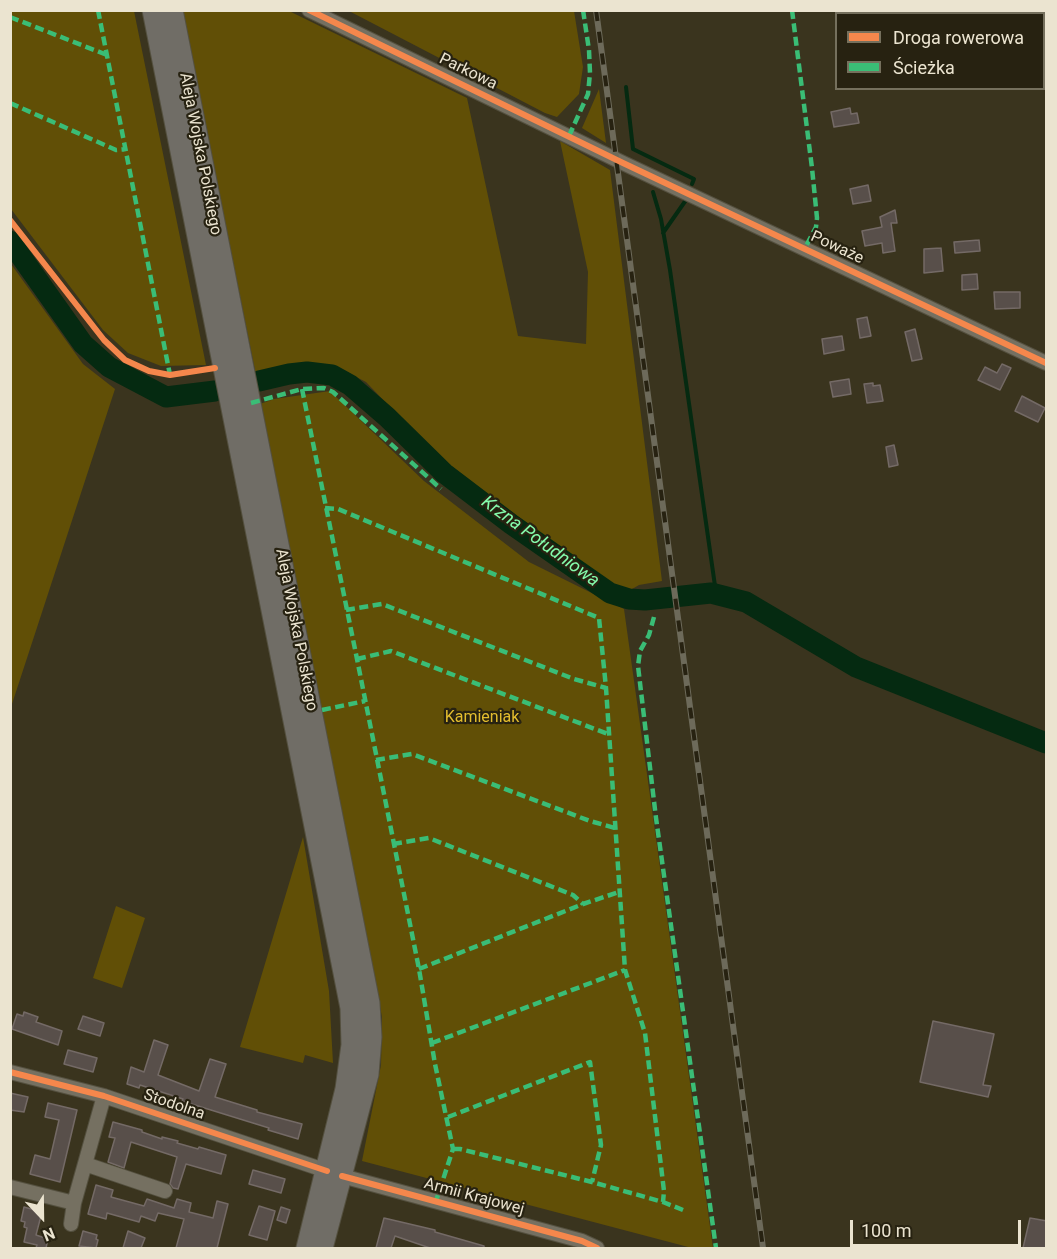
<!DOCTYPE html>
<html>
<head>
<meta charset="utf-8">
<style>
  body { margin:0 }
  #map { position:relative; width:1057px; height:1259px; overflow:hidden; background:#3a341e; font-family:Roboto,sans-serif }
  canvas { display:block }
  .frame { position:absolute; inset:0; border:12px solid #ebe4d0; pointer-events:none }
  .legend { position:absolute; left:835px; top:12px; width:210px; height:78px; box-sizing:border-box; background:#272211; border:2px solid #75705d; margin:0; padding:8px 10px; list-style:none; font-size:18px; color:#ebe4d0 }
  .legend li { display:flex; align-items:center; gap:12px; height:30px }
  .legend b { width:30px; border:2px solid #75705d }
  .north { position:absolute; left:12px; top:1187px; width:60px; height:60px; -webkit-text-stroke:4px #272211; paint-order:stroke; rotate:158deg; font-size:16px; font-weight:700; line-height:24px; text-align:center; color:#ebe4d0 }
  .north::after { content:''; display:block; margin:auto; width:21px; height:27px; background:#ebe4d0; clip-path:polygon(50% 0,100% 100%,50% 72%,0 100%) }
  .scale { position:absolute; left:850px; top:1220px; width:171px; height:27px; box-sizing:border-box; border:3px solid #ebe4d0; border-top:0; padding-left:8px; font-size:18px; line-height:21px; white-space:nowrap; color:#ebe4d0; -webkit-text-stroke:4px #272211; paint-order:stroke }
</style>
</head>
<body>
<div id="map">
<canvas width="1057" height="1259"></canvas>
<div class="frame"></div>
<ul class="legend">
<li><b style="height:8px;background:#f5874c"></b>Droga rowerowa</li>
<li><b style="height:8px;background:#3abd76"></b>Ścieżka</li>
</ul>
<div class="north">N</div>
<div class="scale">100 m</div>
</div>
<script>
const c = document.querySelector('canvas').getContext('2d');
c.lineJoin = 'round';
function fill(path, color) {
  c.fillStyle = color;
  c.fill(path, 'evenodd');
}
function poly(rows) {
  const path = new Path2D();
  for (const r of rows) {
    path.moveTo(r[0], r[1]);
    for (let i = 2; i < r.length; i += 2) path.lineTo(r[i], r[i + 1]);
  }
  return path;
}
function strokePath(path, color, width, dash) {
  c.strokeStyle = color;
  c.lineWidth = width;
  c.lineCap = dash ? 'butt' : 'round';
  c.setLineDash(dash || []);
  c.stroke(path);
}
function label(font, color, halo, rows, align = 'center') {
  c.font = font + ' Roboto,sans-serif';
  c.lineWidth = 4.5;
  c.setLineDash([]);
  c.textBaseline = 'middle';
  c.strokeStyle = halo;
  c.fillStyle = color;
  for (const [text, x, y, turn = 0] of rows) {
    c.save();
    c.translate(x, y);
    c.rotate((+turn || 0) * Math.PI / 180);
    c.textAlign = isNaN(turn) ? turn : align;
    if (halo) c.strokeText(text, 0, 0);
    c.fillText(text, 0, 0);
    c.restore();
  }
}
fill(poly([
  [10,11,134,11,206,365,161,366,128,353,103,330,11,209],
  [182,11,289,11,467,98,518,336,586,344,588,272,560,141,610,170,662,581,639,585,627,592,596,575,434,453,366,382,337,367,311,363,256,375],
  [349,11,574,11,583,67,579,94,557,117,545,113],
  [599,89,606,143,582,128],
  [11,264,83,364,115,389,11,707],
  [330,391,424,481,529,562,624,609,713,1248,692,1248,362,1161,381,1065,382,1017,260,404,274,399],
  [303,837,329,991,333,1063,305,1055,303,1063,240,1047],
  [116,906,145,918,122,988,93,978]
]), '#614f06');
strokePath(poly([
  [626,87,633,149,694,179,692,184],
  [653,192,661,219,670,270,716,593],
  [663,233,686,200]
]), '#052a11', 4);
strokePath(poly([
  [10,241,83,344,109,367,166,397,215,391],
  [259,381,289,374,307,372,332,375,350,385,387,417,444,473,511,524,610,593,629,599,645,600,711,593,746,602,856,667,1046,743]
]), '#052a11', 21);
const building = poly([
  [850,108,851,114,857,113,859,123,834,127,831,112,850,108],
  [868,185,871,201,853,204,850,189,868,185],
  [895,210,897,223,891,223,895,251,883,253,882,243,865,246,862,231,882,227,880,217,895,210],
  [979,240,980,251,955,253,954,242,979,240],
  [941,248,943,271,924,273,924,249,941,248],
  [977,274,978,289,962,290,962,275,977,274],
  [994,292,1020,292,1020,308,995,309,994,292],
  [867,317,871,336,860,338,857,319,867,317],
  [915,329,922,359,912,361,905,332,915,329],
  [842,336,844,350,824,354,822,339,842,336],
  [1002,364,1011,368,1000,390,978,380,985,367,997,373,1002,364],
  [849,379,851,394,833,397,830,382,849,379],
  [873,383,873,386,880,385,883,401,867,403,864,384,873,383],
  [1022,396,1045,408,1038,422,1015,411,1022,396],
  [894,445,898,465,889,467,886,447,894,445],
  [24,1012,38,1017,36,1022,62,1031,58,1045,12,1029,17,1014,23,1016,24,1012],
  [83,1016,104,1023,100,1036,78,1029,83,1016],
  [933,1021,994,1034,983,1085,991,1086,988,1097,920,1082,933,1021],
  [154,1040,168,1045,158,1075,199,1091,210,1059,226,1064,215,1097,257,1110,257,1112,302,1124,298,1139,268,1130,269,1128,198,1106,182,1101,183,1099,140,1085,139,1088,127,1084,131,1067,144,1072,154,1040],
  [68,1050,97,1058,93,1072,64,1064,68,1050],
  [10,1093,28,1097,24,1112,10,1110,10,1093],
  [48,1103,77,1110,60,1182,30,1174,35,1155,50,1159,59,1120,45,1117,48,1103],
  [113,1122,142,1130,142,1132,162,1139,162,1137,178,1141,177,1143,198,1149,199,1147,226,1155,221,1174,186,1164,178,1189,173,1188,170,1184,177,1157,131,1142,124,1168,108,1162,115,1138,109,1137,113,1122],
  [253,1170,285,1179,281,1193,249,1184,253,1170],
  [96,1185,113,1190,111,1197,144,1206,147,1199,174,1208,177,1199,191,1203,189,1212,213,1218,217,1201,228,1204,217,1248,176,1248,184,1219,158,1213,155,1221,141,1216,139,1222,107,1213,106,1219,88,1214,96,1185],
  [259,1206,275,1211,267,1240,249,1235,259,1206],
  [24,1207,42,1212,36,1235,48,1239,46,1248,36,1248,37,1245,24,1242,27,1228,24,1227,25,1222,21,1221,24,1207],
  [281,1207,290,1210,286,1223,277,1220,281,1207],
  [384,1218,435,1230,435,1232,484,1246,484,1248,430,1248,395,1236,391,1248,376,1248,384,1218],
  [1030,1218,1047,1221,1047,1248,1023,1248,1030,1218],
  [83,1231,97,1235,96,1239,98,1240,96,1248,79,1246,83,1231],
  [128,1231,145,1238,141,1248,123,1248,128,1231]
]);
fill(building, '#584f4a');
strokePath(building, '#746a66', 1.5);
const street = poly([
  [309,10,623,163,1046,363],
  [10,1072,104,1096,327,1171],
  [85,1164,165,1191],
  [342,1176,582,1241,597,1248],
  [10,1187,74,1203],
  [71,1224,74,1203,104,1096]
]);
const primary = poly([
  [153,10,351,1008,352,1045,346,1089,307,1248],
  [172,10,369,1003,371,1037,368,1074,322,1248]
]);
strokePath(street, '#54503f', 16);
strokePath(primary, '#54503f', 23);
strokePath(street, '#757061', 14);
strokePath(primary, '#706d66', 21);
const rail = poly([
  [596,10,763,1248]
]);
strokePath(rail, '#6d6a5a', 6);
strokePath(rail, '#272211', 4, [11]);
strokePath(poly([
  [98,10,170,375],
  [792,10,812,168,817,218,816,227,805,248],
  [10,17,107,55],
  [10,103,116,150,126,149],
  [569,136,588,94,590,73,589,50,583,10],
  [302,389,357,659,419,969,435,1064,453,1149,436,1201],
  [251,403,302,389,324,388,333,392,441,489],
  [325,508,338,509,599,618,606,688,625,970,645,1033,664,1191,663,1202],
  [346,610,382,604,574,679,606,688],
  [654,617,649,635,640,651,638,666,656,818,716,1248],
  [357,659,391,651,608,734],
  [322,710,365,701],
  [376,760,412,754,590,821,615,828],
  [393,844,429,838,573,895,583,904],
  [419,969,583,904,619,892],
  [432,1043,625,970],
  [448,1117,590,1062,601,1145,592,1182],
  [453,1149,460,1149,592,1182,663,1202,683,1210]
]), '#3abd76', 4.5, [9, 4.5]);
strokePath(poly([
  [309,10,623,163,1046,363],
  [10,220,104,340,125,360,149,371,170,375,215,368],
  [10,1072,104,1096,327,1171],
  [342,1176,582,1241,597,1248]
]), '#f5874c', 6);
label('16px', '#ebe4d0', '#272211', [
  ["Parkowa",468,72,26],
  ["Aleja Wojska Polskiego",200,154,79],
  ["Poważe",837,248,25],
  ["Aleja Wojska Polskiego",296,630,79],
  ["Stodolna",174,1105,19],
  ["Armii Krajowej",474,1197,15]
]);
label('16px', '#e3bd2e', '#272211', [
  ["Kamieniak",482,718]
]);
label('italic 18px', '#85fbac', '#272211', [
  ["Krzna Południowa",540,542,36]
]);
</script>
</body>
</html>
